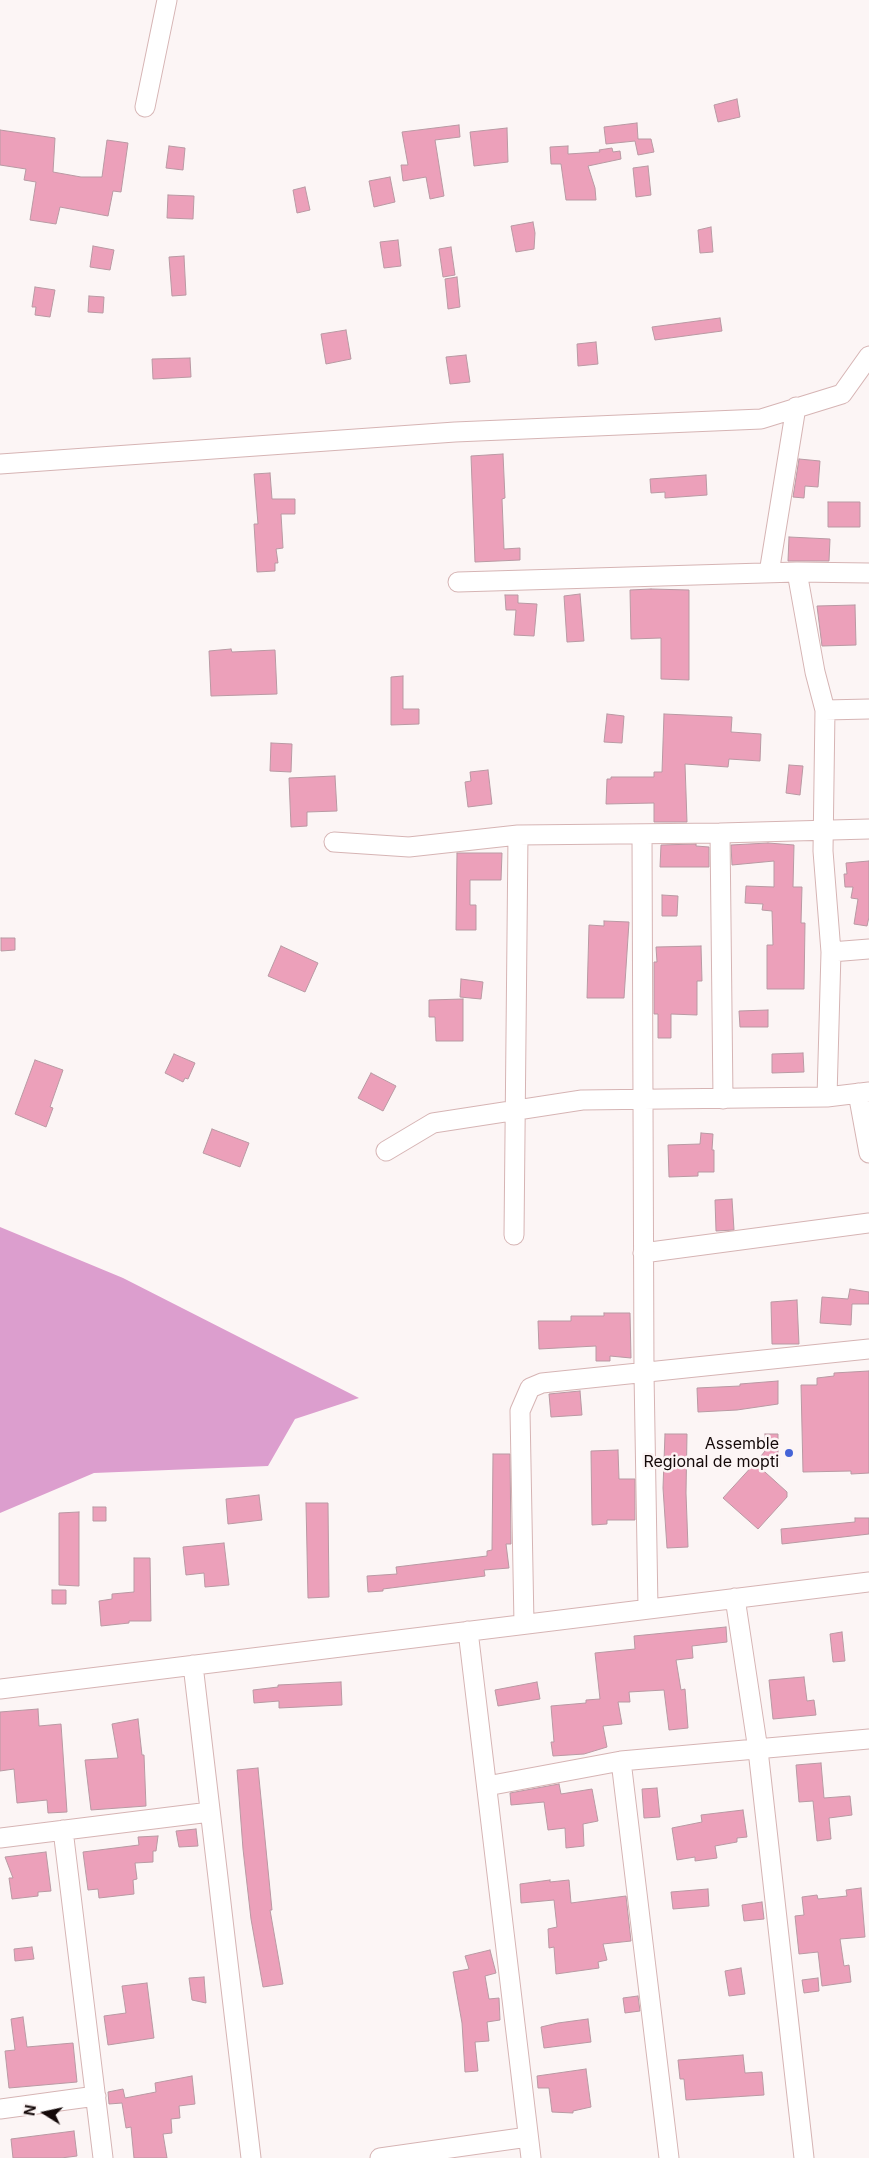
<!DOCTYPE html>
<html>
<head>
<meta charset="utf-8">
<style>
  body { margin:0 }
  #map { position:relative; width:869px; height:2158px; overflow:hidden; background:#fcf5f5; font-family:Inter,sans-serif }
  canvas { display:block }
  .north { position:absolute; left:20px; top:2088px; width:50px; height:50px; -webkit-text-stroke:4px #fcf5f5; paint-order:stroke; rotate:280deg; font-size:14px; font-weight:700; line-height:20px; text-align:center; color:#140909 }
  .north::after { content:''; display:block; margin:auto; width:18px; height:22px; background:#140909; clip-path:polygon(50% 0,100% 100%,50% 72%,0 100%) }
</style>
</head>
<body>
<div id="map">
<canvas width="869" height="2158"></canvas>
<div class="north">N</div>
</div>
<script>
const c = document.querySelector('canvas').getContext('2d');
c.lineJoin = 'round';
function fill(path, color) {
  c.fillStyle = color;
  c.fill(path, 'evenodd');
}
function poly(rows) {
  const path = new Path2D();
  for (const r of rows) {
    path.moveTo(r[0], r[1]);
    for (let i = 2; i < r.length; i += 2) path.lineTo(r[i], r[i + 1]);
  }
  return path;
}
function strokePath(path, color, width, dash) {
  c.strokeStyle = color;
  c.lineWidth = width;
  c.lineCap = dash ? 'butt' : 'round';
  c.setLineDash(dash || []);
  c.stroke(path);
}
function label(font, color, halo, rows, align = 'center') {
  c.font = font + ' Inter,sans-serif';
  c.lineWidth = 5;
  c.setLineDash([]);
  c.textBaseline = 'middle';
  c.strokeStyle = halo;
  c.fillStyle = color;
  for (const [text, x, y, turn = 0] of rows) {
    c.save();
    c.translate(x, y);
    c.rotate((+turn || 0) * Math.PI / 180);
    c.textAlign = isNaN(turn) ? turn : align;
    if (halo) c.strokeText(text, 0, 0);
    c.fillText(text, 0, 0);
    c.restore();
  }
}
fill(poly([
  [0,1227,123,1278,359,1398,295,1419,268,1466,94,1473,0,1513]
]), '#dc9ece');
const building = poly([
  [737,99,740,117,718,122,714,105,737,99],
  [637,123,638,139,651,139,654,152,638,155,635,141,606,144,604,127,637,123],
  [459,125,460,137,435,140,444,196,430,199,426,177,403,181,401,165,408,165,402,132,459,125],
  [507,128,508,162,474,166,470,132,507,128],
  [0,130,55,138,53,172,81,177,102,177,107,140,128,143,121,192,113,191,108,216,60,207,56,224,30,220,36,182,24,180,26,169,0,165,0,130],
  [169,146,185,148,183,170,166,168,169,146],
  [568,146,568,154,600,152,599,150,612,148,613,152,620,151,621,159,588,166,595,188,596,200,566,200,561,164,551,164,550,147,568,146],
  [648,166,651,195,636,197,633,168,648,166],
  [390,177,395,202,374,207,369,181,390,177],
  [305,187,310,210,297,213,293,190,305,187],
  [168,195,194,196,193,219,167,218,168,195],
  [533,222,535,233,534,249,516,252,511,226,533,222],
  [711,227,713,252,700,253,698,230,711,227],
  [398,240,401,266,384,268,380,242,398,240],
  [93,246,114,250,110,270,90,267,93,246],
  [451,247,455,275,443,277,439,249,451,247],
  [184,256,186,295,172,296,169,257,184,256],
  [457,277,460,307,448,309,445,279,457,277],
  [35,287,55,290,50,317,35,315,36,307,32,307,35,287],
  [89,296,104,297,103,313,88,312,89,296],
  [720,318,722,331,655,340,652,327,720,318],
  [346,330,351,359,326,364,321,334,346,330],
  [596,342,598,364,578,366,577,344,596,342],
  [466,355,470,382,450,384,446,357,466,355],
  [190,358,191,377,153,379,152,359,190,358],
  [503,454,505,498,502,499,504,549,520,548,520,560,475,562,471,456,503,454],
  [799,459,820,461,818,487,805,486,804,498,793,497,799,459],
  [270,473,272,499,295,499,295,514,281,514,283,548,276,549,278,563,275,563,275,571,257,572,254,524,258,524,254,474,270,473],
  [706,475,707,495,665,498,665,492,651,493,650,479,706,475],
  [828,502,860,502,860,527,828,527,828,502],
  [789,537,830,539,829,561,788,561,789,537],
  [651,589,689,590,689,680,661,679,661,638,631,639,630,590,651,589],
  [580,594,584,641,567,642,564,596,580,594],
  [505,595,518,595,518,603,537,604,534,636,514,635,516,610,506,610,505,595],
  [855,605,856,645,822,646,817,606,855,605],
  [231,649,232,652,275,650,277,694,211,696,209,651,231,649],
  [403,676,403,709,419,709,419,724,391,725,391,677,403,676],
  [607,714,624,716,622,743,604,742,607,714],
  [664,714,732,717,731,732,761,734,760,761,729,759,728,767,685,764,687,822,654,822,654,803,606,804,607,779,611,779,611,777,654,777,654,772,662,772,664,714],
  [271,743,292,744,291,772,270,771,271,743],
  [789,765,803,766,800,795,786,793,789,765],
  [488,770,492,804,468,807,465,782,471,781,470,772,488,770],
  [335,776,337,811,307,812,307,826,291,827,289,778,335,776],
  [768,843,794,845,793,887,802,887,801,923,805,923,804,989,767,989,767,945,773,945,772,911,762,910,763,904,745,903,746,886,774,887,774,861,732,865,731,845,768,843],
  [696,844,696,846,709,847,709,867,660,867,661,845,696,844],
  [457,853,502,853,501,880,470,880,470,905,476,905,476,930,456,930,457,853],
  [869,861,869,917,867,926,854,924,858,899,851,898,853,887,845,887,844,874,847,874,846,863,869,861],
  [662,895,678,896,677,916,662,916,662,895],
  [604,921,629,922,624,998,587,998,589,925,604,926,604,921],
  [1,938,15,938,15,950,1,951,1,938],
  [281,946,318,963,305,992,268,976,281,946],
  [701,946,702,981,697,981,697,1015,671,1014,671,1038,658,1038,658,1014,654,1014,654,962,657,962,656,947,701,946],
  [461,979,483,982,481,999,460,997,461,979],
  [463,999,463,1041,436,1041,435,1017,429,1017,429,1000,463,999],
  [768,1010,768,1027,740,1027,739,1011,768,1010],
  [803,1053,804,1072,772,1073,772,1054,803,1053],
  [174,1054,195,1063,188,1079,185,1078,183,1082,165,1073,174,1054],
  [35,1060,63,1070,50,1107,53,1108,46,1127,15,1114,35,1060],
  [371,1073,396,1086,383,1111,358,1098,371,1073],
  [212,1129,249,1143,240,1167,203,1153,212,1129],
  [701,1133,713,1134,712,1150,714,1150,714,1172,698,1172,698,1176,669,1177,668,1145,700,1144,701,1133],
  [732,1199,734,1230,716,1231,715,1200,732,1199],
  [850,1289,869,1292,869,1304,852,1304,851,1325,820,1323,822,1297,848,1299,850,1289],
  [797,1300,799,1344,772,1344,771,1302,797,1300],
  [604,1313,630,1313,631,1358,610,1356,610,1361,596,1361,596,1346,539,1349,538,1321,571,1321,571,1316,604,1316,604,1313],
  [869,1371,869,1473,851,1474,851,1471,803,1472,801,1385,817,1385,817,1378,834,1376,834,1373,869,1371],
  [778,1381,778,1404,737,1410,698,1412,697,1388,740,1386,740,1384,778,1381],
  [580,1391,582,1415,551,1417,549,1394,580,1391],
  [665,1434,687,1434,686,1493,688,1547,667,1548,663,1488,665,1434],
  [765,1434,778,1434,778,1461,757,1461,765,1451,765,1434],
  [618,1450,619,1479,635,1479,635,1520,607,1520,607,1524,592,1525,591,1451,618,1450],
  [493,1454,510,1454,511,1544,506,1544,509,1568,484,1570,485,1576,383,1589,383,1591,368,1592,367,1576,397,1574,396,1567,487,1556,487,1551,492,1550,493,1454],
  [755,1463,787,1492,787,1497,758,1529,723,1498,755,1463],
  [259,1495,262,1520,228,1524,226,1499,259,1495],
  [306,1503,328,1503,329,1597,308,1598,306,1503],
  [93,1507,106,1507,106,1521,93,1521,93,1507],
  [79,1512,79,1586,59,1585,59,1513,79,1512],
  [855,1518,869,1518,869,1534,782,1544,781,1529,855,1522,855,1518],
  [224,1543,229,1585,205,1587,204,1573,186,1575,183,1547,224,1543],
  [134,1558,150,1558,151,1621,129,1621,129,1623,101,1626,99,1601,112,1599,112,1594,134,1592,134,1558],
  [52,1590,66,1590,66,1604,52,1604,52,1590],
  [726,1627,727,1642,692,1646,693,1658,676,1660,681,1690,685,1689,688,1728,669,1730,664,1690,629,1692,630,1702,618,1702,622,1724,603,1726,607,1747,584,1754,553,1756,551,1742,554,1742,551,1706,586,1703,586,1700,600,1699,595,1653,635,1649,634,1636,726,1627],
  [842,1632,845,1661,833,1662,830,1634,842,1632],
  [804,1677,807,1701,814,1700,816,1715,773,1719,769,1680,804,1677],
  [341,1682,342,1705,279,1708,279,1701,254,1703,253,1690,278,1687,278,1685,341,1682],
  [537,1682,540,1699,498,1706,495,1690,537,1682],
  [38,1709,39,1726,61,1724,67,1812,48,1813,47,1800,17,1803,14,1769,0,1771,0,1712,38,1709],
  [138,1719,142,1755,144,1755,146,1806,91,1810,85,1760,118,1758,112,1724,138,1719],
  [821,1763,824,1798,850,1796,852,1815,829,1818,831,1839,817,1841,813,1801,799,1802,796,1765,821,1763],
  [258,1768,272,1910,270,1910,283,1984,263,1987,251,1919,243,1849,237,1770,258,1768],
  [559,1784,561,1794,592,1789,598,1821,583,1824,584,1846,566,1848,565,1828,548,1830,544,1802,511,1805,510,1793,559,1784],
  [657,1788,660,1817,644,1818,642,1789,657,1788],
  [743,1810,747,1837,737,1838,737,1842,715,1846,717,1858,695,1861,695,1857,677,1860,672,1828,702,1822,701,1815,743,1810],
  [196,1829,198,1846,179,1847,176,1831,196,1829],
  [158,1836,156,1851,153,1851,153,1862,135,1863,137,1879,133,1880,134,1894,99,1898,98,1889,88,1890,83,1852,139,1845,138,1837,158,1836],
  [46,1852,51,1891,38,1892,38,1896,12,1899,9,1878,13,1878,5,1857,46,1852],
  [550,1880,550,1882,569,1880,571,1903,626,1896,631,1941,603,1944,607,1960,598,1962,599,1968,556,1974,554,1947,549,1948,548,1929,557,1927,554,1900,521,1903,520,1884,550,1880],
  [861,1888,865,1937,840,1939,844,1966,849,1965,851,1982,822,1986,818,1952,799,1954,795,1916,804,1915,802,1897,817,1895,818,1899,847,1896,846,1890,861,1888],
  [708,1889,709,1906,673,1909,671,1892,708,1889],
  [762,1902,764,1919,744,1921,742,1905,762,1902],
  [32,1947,34,1959,15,1961,14,1949,32,1947],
  [490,1950,496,1973,485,1976,489,1999,499,1998,500,2020,487,2022,489,2041,475,2042,478,2071,465,2072,462,2023,453,1972,469,1969,465,1956,490,1950],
  [741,1968,745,1994,729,1996,725,1971,741,1968],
  [204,1977,206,2003,192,2000,189,1978,204,1977],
  [818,1978,819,1991,804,1993,802,1980,818,1978],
  [147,1983,154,2038,108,2045,104,2016,126,2013,122,1986,147,1983],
  [638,1996,640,2011,625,2013,623,1998,638,1996],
  [23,2017,27,2047,73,2043,77,2082,9,2088,5,2051,15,2050,11,2019,23,2017],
  [588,2019,591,2042,544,2048,541,2027,558,2023,588,2019],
  [743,2055,745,2073,762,2072,764,2095,686,2100,684,2079,680,2079,678,2060,743,2055],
  [586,2069,591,2107,573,2111,573,2113,552,2112,549,2088,538,2088,537,2076,586,2069],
  [192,2076,195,2104,179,2106,180,2118,171,2119,172,2133,163,2134,167,2158,134,2158,131,2127,126,2128,122,2103,109,2104,108,2092,123,2089,125,2098,156,2092,155,2083,192,2076],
  [74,2131,77,2156,61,2158,13,2158,11,2139,74,2131]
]);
fill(building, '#eca0ba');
strokePath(building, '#b999a3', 1);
const minor = poly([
  [145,107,167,0],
  [0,464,455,432,761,419,842,394,869,356],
  [797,572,815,672,825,710,823,851,831,952,827,1097],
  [769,573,796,407],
  [458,582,797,572,869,573],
  [825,710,869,709],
  [720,833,723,1099],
  [642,834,644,1373,648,1608],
  [334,842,409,847,518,835,720,833,869,829],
  [831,952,869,949],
  [858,1093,869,1153],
  [386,1151,433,1123,582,1100,827,1097,869,1092],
  [514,1235,518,835],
  [643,1253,869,1223],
  [735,1598,758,1750,804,2158],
  [524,1624,520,1411,530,1388,542,1383,869,1349],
  [468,1631,531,2158],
  [193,1665,251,2158],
  [0,1689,869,1582],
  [621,1761,669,2158],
  [487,1786,621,1761,869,1739],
  [63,1830,103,2158],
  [0,1838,210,1812],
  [0,2109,96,2096],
  [380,2158,528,2137]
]);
strokePath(minor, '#d6b4b4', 21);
strokePath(minor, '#fff', 19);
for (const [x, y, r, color] of [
  [789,1453,5,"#4564d7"]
]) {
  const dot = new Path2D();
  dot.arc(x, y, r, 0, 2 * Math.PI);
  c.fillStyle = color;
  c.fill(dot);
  strokePath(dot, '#fcf5f5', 2);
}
label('16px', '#140909', '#fcf5f5', [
  ["Assemble",779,1444],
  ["Regional de mopti",779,1462]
], 'right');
</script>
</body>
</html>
